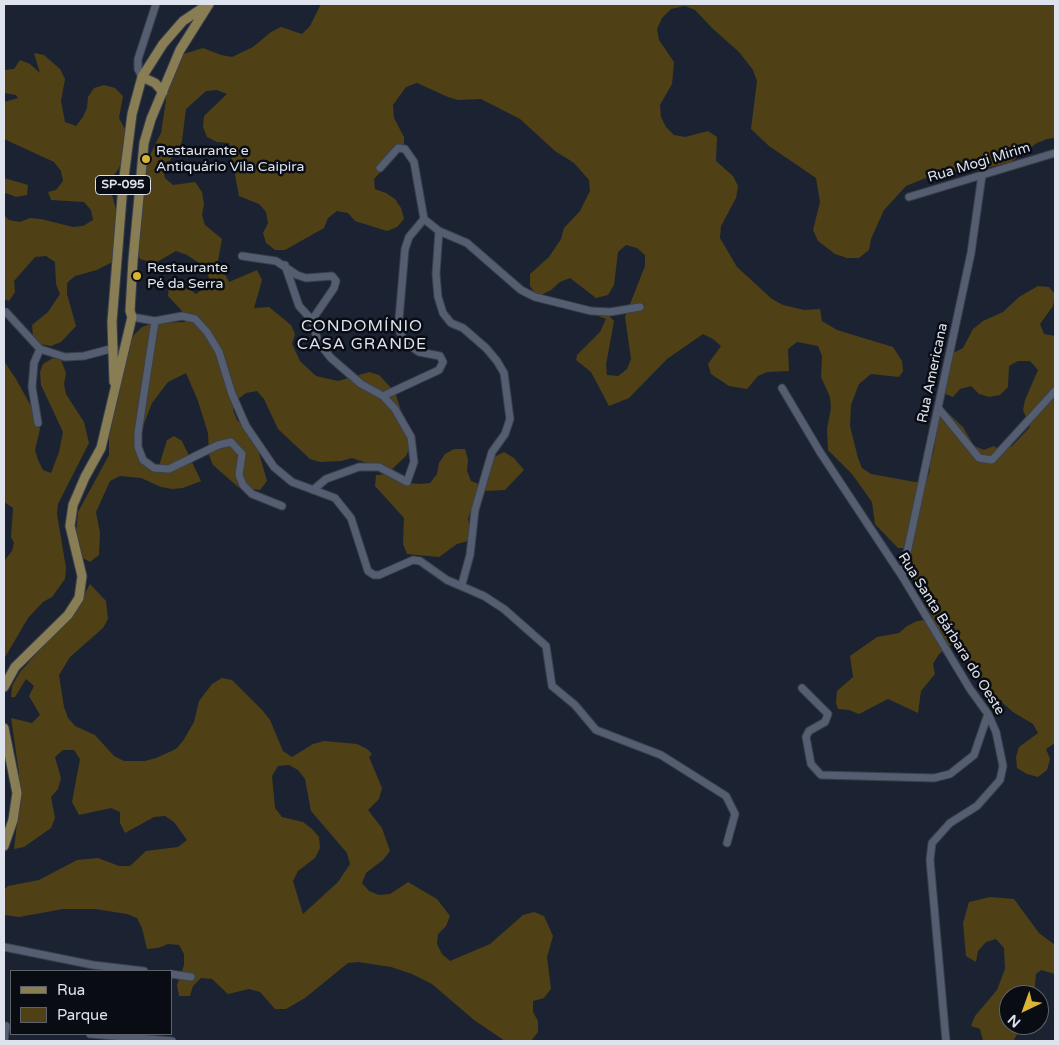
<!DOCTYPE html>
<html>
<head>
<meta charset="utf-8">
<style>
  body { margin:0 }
  #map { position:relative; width:1059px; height:1045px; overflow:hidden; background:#1b2332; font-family:"Varela Round",sans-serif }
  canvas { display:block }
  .frame { position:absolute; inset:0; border:5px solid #dee3ed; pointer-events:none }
  .legend { position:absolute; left:10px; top:970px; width:162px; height:65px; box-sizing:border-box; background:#090c13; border:1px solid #5e626a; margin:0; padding:6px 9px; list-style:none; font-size:15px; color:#dee3ed }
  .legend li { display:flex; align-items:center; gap:10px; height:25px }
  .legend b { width:25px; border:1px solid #5e626a }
  .north { position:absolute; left:999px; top:985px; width:50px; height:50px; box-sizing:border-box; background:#090c13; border:1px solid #5e626a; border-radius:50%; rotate:222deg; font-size:14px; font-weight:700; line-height:20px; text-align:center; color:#dee3ed }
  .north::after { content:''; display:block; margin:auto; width:18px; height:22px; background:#d9b334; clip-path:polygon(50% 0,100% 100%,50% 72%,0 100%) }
</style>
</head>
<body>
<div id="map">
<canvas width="1059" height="1045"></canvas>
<div class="frame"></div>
<ul class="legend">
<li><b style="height:6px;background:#897d53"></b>Rua</li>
<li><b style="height:14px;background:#4f4115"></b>Parque</li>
</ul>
<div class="north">N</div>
</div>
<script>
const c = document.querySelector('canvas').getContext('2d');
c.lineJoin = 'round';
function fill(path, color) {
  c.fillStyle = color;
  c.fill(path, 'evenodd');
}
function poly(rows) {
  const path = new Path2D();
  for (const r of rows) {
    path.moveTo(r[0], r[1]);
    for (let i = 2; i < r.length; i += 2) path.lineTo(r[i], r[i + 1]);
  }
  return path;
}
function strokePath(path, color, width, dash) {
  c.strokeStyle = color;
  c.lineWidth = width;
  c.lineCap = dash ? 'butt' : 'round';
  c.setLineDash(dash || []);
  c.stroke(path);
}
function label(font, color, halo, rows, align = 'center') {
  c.font = font + ' "Varela Round",sans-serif';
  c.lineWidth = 5;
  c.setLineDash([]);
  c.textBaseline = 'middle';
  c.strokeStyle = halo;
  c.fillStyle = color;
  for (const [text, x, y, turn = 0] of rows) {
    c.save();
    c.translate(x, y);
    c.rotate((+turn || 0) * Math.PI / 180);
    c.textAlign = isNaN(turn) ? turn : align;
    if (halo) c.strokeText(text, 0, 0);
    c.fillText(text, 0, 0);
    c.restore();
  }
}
fill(poly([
  [321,4,1055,4,1055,138,1047,139,1037,143,1011,162,974,171,938,173,906,186,884,210,871,239,869,250,859,258,847,258,835,254,818,241,813,230,820,202,816,178,769,146,751,129,757,81,753,70,739,52,712,28,695,10,685,6,671,9,662,18,657,29,659,40,674,62,672,84,660,105,661,117,666,127,674,135,685,137,708,131,717,137,716,161,733,176,738,186,736,198,721,226,720,238,737,267,772,299,783,305,804,310,820,309,822,321,837,330,893,347,902,361,903,371,899,377,871,374,859,384,851,405,850,426,858,458,862,468,871,474,915,482,926,481,930,471,930,461,934,450,938,418,947,412,963,427,974,446,984,450,994,446,1000,450,1012,446,1030,427,1023,410,1025,400,1038,370,1030,361,1018,361,1009,366,1008,387,1000,395,989,397,979,394,971,386,960,389,953,397,943,393,939,382,953,353,963,348,973,329,983,321,1003,312,1019,297,1038,286,1049,287,1055,294,1053,306,1040,324,1044,334,1055,336,1055,743,1046,749,1050,759,1047,770,1038,777,1027,774,1017,768,1016,757,1019,747,1038,733,1033,724,1013,712,988,690,952,644,939,654,933,664,935,674,921,691,918,713,888,699,859,714,849,710,838,709,836,703,837,691,853,677,850,656,877,637,899,633,907,626,917,621,933,619,915,585,905,548,898,548,875,524,872,502,852,474,828,450,827,429,831,408,830,397,821,377,822,356,818,346,797,342,788,349,789,371,767,372,758,376,747,389,729,386,711,374,708,364,721,346,713,339,703,334,667,359,629,398,609,406,591,372,576,360,577,355,600,332,606,319,598,316,606,313,614,321,606,365,607,375,618,376,627,369,631,359,625,317,645,266,645,255,637,248,626,245,618,252,614,285,608,295,596,298,570,278,560,282,551,290,541,295,534,292,530,286,530,274,549,257,561,239,564,228,580,211,590,191,589,180,574,163,555,151,520,119,481,99,458,100,448,97,417,83,406,87,393,105,394,118,404,137,404,148,374,179,375,189,386,193,395,199,401,208,404,219,397,227,387,231,355,221,348,213,337,211,328,218,324,228,285,250,275,250,266,243,263,233,268,223,266,212,259,204,239,196,229,143,217,142,207,137,203,127,204,116,227,94,217,90,206,91,186,109,182,141,178,151,163,168,165,178,173,185,195,182,202,192,204,204,202,215,205,225,222,239,218,261,229,282,257,270,262,280,254,308,269,307,291,325,295,334,292,344,300,361,316,376,338,381,369,372,379,375,395,392,409,435,410,446,406,456,390,471,352,458,341,461,320,462,310,459,278,429,264,399,257,391,246,393,237,400,233,410,237,420,246,427,257,446,267,481,260,490,238,487,213,465,209,455,208,433,198,401,186,373,168,382,152,403,142,429,142,452,151,467,159,466,167,440,174,436,182,441,201,481,183,488,172,489,161,487,141,478,120,476,110,481,96,512,100,533,99,555,90,562,81,557,76,533,78,512,109,455,109,433,119,365,134,335,142,327,153,323,185,322,183,312,168,296,169,285,178,280,196,294,205,287,209,278,205,267,187,255,176,251,157,262,147,261,140,259,136,247,146,163,161,133,166,100,164,90,175,61,184,54,203,48,221,55,232,57,253,47,271,32,281,27,302,34,310,26],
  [34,53,44,55,60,69,65,79,61,101,65,122,76,126,83,117,87,108,88,97,94,88,104,85,115,88,123,96,119,118,129,137,125,158,113,177,110,187,124,241,123,252,116,260,97,270,75,276,67,283,67,294,76,326,61,342,51,346,40,344,33,336,32,325,48,312,60,294,56,284,55,262,46,256,35,257,14,281,15,292,9,301,4,299,4,215,9,220,20,222,30,218,41,219,73,227,83,226,93,220,91,210,84,202,51,200,48,192,56,190,63,181,61,171,54,162,4,139,4,102,18,98,16,95,4,93,4,70,14,69,20,60,30,64,40,73],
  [4,178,28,185,27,195,16,197,6,193,4,196],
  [53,358,61,360,66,373,64,384,66,394,84,422,89,443,58,504,57,514,66,568,65,579,52,597,43,602,28,618,4,659,4,561,12,551,14,543,11,537,13,508,4,502,4,361,16,379,32,408,40,429,35,450,38,460,43,470,51,473,59,452,63,432,41,385,40,372,43,364],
  [454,449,465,449,468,460,467,471,471,481,481,485,489,477,490,467,494,457,504,452,514,458,524,470,505,490,484,491,472,508,468,519,474,546,468,541,457,544,439,557,407,554,403,544,404,518,375,486,376,475,388,474,408,483,420,484,430,483,437,474,439,463,445,454],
  [90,584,106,601,108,619,103,628,70,657,59,675,64,707,68,718,75,726,95,735,114,756,124,761,145,761,156,758,176,749,183,741,194,722,199,701,212,684,222,678,232,680,263,711,270,720,283,751,292,757,313,744,324,741,357,744,367,749,372,754,369,757,382,788,379,799,368,810,382,828,390,851,383,860,366,873,362,883,369,891,379,895,390,894,408,882,437,899,450,916,446,926,438,934,437,944,442,954,450,961,490,944,523,915,534,912,544,916,553,936,547,957,551,989,544,998,533,1001,533,1012,538,1021,538,1032,531,1041,505,1041,474,1020,432,984,412,974,391,967,358,962,348,963,305,998,286,1009,275,1009,260,992,249,989,228,994,212,979,201,978,193,986,190,996,179,996,177,985,184,965,184,954,179,945,168,944,158,948,147,949,142,928,137,918,127,914,95,909,63,909,19,917,4,915,4,890,8,886,39,880,77,860,98,858,119,866,130,866,146,851,178,847,187,840,174,822,165,816,154,817,125,833,120,823,120,812,111,808,79,815,72,802,80,759,74,750,63,750,55,757,61,778,58,789,51,797,55,818,51,828,24,847,14,849,19,806,19,773,11,718,32,723,40,715,29,696,34,686,26,679,15,697,11,697,12,686,20,672,77,608],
  [289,765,298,770,305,779,311,811,347,853,350,864,338,882,303,914,293,881,298,871,315,858,320,848,319,837,312,829,303,822,282,817,275,808,272,776,278,766],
  [990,897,1014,899,1039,933,1055,945,1055,974,1041,970,1036,974,1034,995,1009,995,1009,1025,1023,1025,1013,1041,983,1041,980,1029,971,1026,975,1016,997,990,1005,969,1004,948,996,939,986,942,978,951,976,962,966,956,963,923,969,902]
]), '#4f4115');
const minor = poly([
  [142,77,138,69,138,59,156,4],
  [380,168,398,148,405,149,414,162,424,219,439,231,467,243,521,290,535,297,591,311,610,312,640,307],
  [909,197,1055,153],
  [439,231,436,274,438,297,443,313,451,323,463,328,486,348,497,361,504,373,510,419,505,434,492,452,475,510,470,555,462,584],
  [242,256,276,261,297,275,306,278,332,276,336,281,334,288,312,320,318,342,331,358,361,384,383,396,395,409,411,437,414,462,407,482,379,467,359,467,326,479,313,490],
  [285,265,299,306,312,320],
  [6,312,40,349,65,357,84,356,114,348],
  [132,317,155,321,182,316,195,319,207,332,219,352,232,394,246,426,274,467,292,482,335,498,351,518,368,571,374,575,379,575,413,560,420,561,447,580,484,596,504,609,546,646,552,686,575,705,596,730,661,755,726,796,735,814,727,843],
  [155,321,138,433,138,447,143,460,154,468,169,469,218,445,231,442,242,454,239,475,243,485,252,494,282,506],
  [782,388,820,452,902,576,970,689,988,714,996,732,1003,766,1000,780,977,806,950,823,932,843,930,860,946,1041],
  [383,396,439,370,443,362,440,356,419,352,405,342,400,332,399,319,405,249,409,237,424,219],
  [939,409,979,458,992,460,1055,391],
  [38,423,32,387,34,363,40,349],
  [902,576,971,253,982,175],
  [802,688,828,714,825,722,809,731,806,737,811,764,821,775,934,778,950,774,974,755,988,714],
  [4,947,93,965,144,971],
  [171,974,191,977],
  [90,1034,172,1041],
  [4,1041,6,1026]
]);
const major = poly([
  [142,77,155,83,163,92],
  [114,382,112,322,123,185,132,114,142,77,163,44,183,21,204,7],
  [4,687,15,667,68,615,79,598,82,576,70,526,73,505,85,477,101,448,132,317,130,311,133,260,144,143,151,119,180,50,209,4],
  [4,728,17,793,13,820,4,846]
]);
strokePath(minor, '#3a404c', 9);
strokePath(major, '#3a404c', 11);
strokePath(minor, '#555e70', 7);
strokePath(major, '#897d53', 9);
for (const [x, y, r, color] of [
  [146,159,5,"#d9b334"],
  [137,276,5,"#d9b334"]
]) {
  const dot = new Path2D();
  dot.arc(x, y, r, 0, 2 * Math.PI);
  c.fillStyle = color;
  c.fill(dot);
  strokePath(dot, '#090c13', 2);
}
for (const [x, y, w] of [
  [123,185,55]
]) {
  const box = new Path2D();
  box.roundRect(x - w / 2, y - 9.5, w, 19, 4);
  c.fillStyle = '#090c13';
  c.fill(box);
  strokePath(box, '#dee3ed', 1);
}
label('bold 12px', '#dee3ed', null, [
  ["SP-095",123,185]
]);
label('14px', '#dee3ed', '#090c13', [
  ["Restaurante e",156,151],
  ["Antiquário Vila Caipira",156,167],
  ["Restaurante",147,268],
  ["Pé da Serra",147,284]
], 'left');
label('14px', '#dee3ed', '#090c13', [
  ["Rua Mogi Mirim",979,163,-17],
  ["Rua Americana",933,373,-78],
  ["Rua Santa Bárbara do Oeste",951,634,58]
]);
c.letterSpacing = '1px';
label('16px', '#dee3ed', '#090c13', [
  ["CONDOMÍNIO",362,327],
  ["CASA GRANDE",362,345]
]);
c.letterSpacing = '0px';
</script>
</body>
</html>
